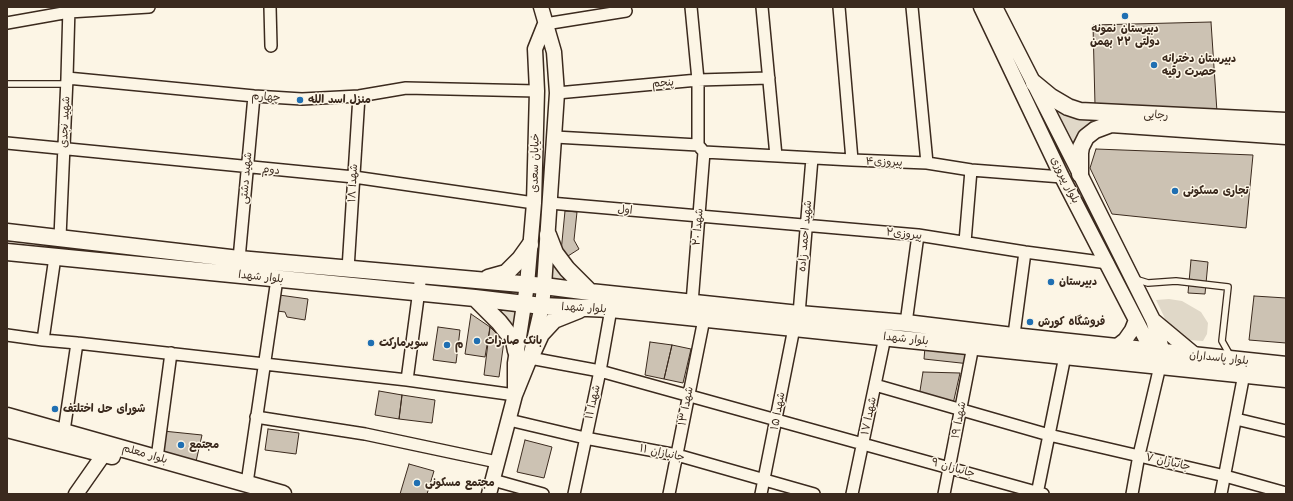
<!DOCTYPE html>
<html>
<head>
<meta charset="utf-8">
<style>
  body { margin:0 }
  #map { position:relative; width:1293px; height:501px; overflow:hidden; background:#fcf5e5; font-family:"Comic Neue",sans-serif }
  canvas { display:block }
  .frame { position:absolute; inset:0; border:8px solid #3b2a1e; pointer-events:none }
</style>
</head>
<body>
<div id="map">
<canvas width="1293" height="501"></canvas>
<div class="frame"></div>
</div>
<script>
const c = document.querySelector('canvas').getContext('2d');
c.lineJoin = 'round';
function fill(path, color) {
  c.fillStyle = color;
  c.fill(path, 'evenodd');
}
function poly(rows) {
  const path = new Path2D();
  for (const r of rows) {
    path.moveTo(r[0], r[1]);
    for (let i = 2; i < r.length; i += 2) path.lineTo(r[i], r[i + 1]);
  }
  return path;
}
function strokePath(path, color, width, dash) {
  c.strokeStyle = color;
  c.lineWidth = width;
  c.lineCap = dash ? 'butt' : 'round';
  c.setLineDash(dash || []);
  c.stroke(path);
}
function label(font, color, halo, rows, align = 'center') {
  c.font = font + ' "Comic Neue","Playpen Sans Arabic",sans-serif';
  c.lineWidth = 3;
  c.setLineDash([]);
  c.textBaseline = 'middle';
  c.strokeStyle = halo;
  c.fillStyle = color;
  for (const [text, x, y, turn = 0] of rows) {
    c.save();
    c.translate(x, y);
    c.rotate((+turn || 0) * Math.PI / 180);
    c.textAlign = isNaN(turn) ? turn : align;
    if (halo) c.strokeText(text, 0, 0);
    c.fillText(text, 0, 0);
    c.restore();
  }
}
fill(poly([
  [1053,108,1092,120,1073,145],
  [553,265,569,282,550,283],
  [1169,299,1182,301,1201,312,1208,323,1207,334,1203,341,1175,339,1156,300],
  [496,310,523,311,519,329,502,314]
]), '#e0d8c8');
const building = poly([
  [1211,22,1217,112,1095,105,1093,25,1211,22],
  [1096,149,1253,155,1246,228,1112,214,1090,168,1096,149],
  [565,211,577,212,574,240,579,249,568,256,561,252,565,211],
  [1191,260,1208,262,1205,294,1188,293,1191,260],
  [279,295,308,299,305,320,287,317,285,312,277,311,279,295],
  [1254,296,1286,298,1286,343,1249,340,1254,296],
  [471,314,490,327,485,357,465,354,471,314],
  [438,327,460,330,456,363,433,360,438,327],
  [490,327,504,341,499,377,484,375,490,327],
  [650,342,672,345,664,379,645,375,650,342],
  [672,345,691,349,683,383,664,379,672,345],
  [925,347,966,351,970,364,924,359,925,347],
  [923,372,960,373,953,404,919,397,923,372],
  [379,391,402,395,399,419,375,415,379,391],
  [402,395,435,400,432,423,399,419,402,395],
  [268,429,299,433,296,454,265,450,268,429],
  [163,431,202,435,195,466,160,456,163,431],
  [525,440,552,447,544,478,517,472,525,440],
  [409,464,434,471,427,494,400,494,409,464]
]);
fill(building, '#ccc2b3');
strokePath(building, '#3b2a1e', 1);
const service = poly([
  [7,84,67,84],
  [1135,279,1148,283,1176,281,1228,287,1222,341,1231,357]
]);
const minor = poly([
  [270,7,271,46],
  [691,7,698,80,698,145,704,152],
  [762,7,776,156],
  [839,7,852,160],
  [912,7,927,163],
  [7,23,69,12,149,7],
  [545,24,626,11],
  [67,78,254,96,302,99,359,96,406,88,537,91],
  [557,93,698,80,769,78],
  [555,137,698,145],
  [7,143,354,177,534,203],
  [704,152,852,160,927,163,971,170,1062,177],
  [550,203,918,235,1025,252,1108,263],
  [60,237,67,78,69,7],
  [965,242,971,170],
  [239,259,254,96],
  [348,269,359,96],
  [692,303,704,152],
  [799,314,812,158],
  [906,323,918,235],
  [7,335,43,340,77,343,407,380,515,395],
  [43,340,55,257],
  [1013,342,1025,252],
  [530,358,600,371,1043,494],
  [407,380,421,275],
  [875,385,1049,435,1225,476,1286,493],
  [256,417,365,434,497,462],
  [1236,419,1286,431],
  [509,420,585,438,677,455,814,494],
  [64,431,77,343],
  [157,458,171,353],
  [493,480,543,494],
  [247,483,277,279],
  [574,494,600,371,611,309],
  [669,494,704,319],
  [761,494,794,328],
  [852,494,885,337],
  [944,494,973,346],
  [1037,494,1065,356],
  [1132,494,1139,455,1160,366],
  [1221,494,1244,374]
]);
const tertiary = poly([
  [981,7,1062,177,1152,351],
  [995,7,1080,174,1153,320,1163,352],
  [1153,320,1195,355],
  [1116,347,1125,340,1132,330,1136,320],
  [515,388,515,363,527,285,534,203,537,91,535,49,545,24],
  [76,494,104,454],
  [489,494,515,395,530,358,542,306,544,286,557,93,554,52,541,7]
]);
const secondary = poly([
  [1034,83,1051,97,1068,107,1080,111,1286,121],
  [1080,174,1080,153,1081,147,1086,137,1095,130,1111,124,1286,136],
  [7,232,239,259,544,286,590,292,799,314,906,323,1013,336,1286,365],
  [548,235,555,253,567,269,590,292],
  [7,252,475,298,542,306,611,309,1286,379],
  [488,278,506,273,520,259,530,245],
  [475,298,499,322,514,341,516,351],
  [530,358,541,334,554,320,579,310],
  [7,416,283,494],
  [7,429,112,456]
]);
strokePath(service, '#3b2a1e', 8);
strokePath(minor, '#3b2a1e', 14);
strokePath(tertiary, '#3b2a1e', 17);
strokePath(secondary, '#3b2a1e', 19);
strokePath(service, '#fcf5e5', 5.5);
strokePath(minor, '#fcf5e5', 11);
strokePath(tertiary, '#fcf5e5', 14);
strokePath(secondary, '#fcf5e5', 16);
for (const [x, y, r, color] of [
  [1125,16,4,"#1f6fb2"],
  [1154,65,4,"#1f6fb2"],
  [300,100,4,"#1f6fb2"],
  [1175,191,4,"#1f6fb2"],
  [1051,282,4,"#1f6fb2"],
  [1030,322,4,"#1f6fb2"],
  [477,341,4,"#1f6fb2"],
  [371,343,4,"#1f6fb2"],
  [447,345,4,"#1f6fb2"],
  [55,409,4,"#1f6fb2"],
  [181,445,4,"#1f6fb2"],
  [417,483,4,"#1f6fb2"]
]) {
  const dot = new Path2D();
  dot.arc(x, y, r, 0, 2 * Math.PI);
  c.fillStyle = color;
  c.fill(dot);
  strokePath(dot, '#fcf5e5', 1.5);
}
label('bold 11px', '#3b2a1e', '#fcf5e5', [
  ["دبیرستان نمونه",1125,29,"center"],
  ["دولتی ۲۲ بهمن",1125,42,"center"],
  ["دبیرستان دخترانه",1162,59],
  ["حصرت رقیه",1162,72],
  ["منزل اسد الله",308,100],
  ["تجاری مسکونی",1183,191],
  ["دبیرستان",1059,282],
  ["فروشگاه کورش",1038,322],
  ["بانک صادرات",485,341],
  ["سوپرمارکت",379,343],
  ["م",455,345],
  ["شورای حل اختلتف",63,409],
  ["مجتمع",189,445],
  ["مجتمع مسکونی",425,483]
], 'left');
label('11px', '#3b2a1e', '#fcf5e5', [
  ["پنجم",663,83,-5],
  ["چهارم",266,97,4],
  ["رجایی",1156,115,3],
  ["شهید نجدی",65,122,-87],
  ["پیروزی۴",884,162,2],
  ["خیابان سعدی",535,163,-89],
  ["دوم",271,170,5],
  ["شهید دشتی",246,178,-85],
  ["بلوار پیروزی",1065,180,63],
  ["شهدا ۱۸",353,183,-87],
  ["اول",625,210,5],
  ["شهدا ۲۰",698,227,-85],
  ["پیروزی۲",904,234,6],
  ["شهید احمد زاده",805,236,-85],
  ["بلوار شهدا",261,277,6],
  ["بلوار شهدا",584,308,3],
  ["بلوار شهدا",906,339,6],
  ["بلوار پاسداران",1219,358,6],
  ["شهدا ۱۱",593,402,-77],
  ["شهدا ۱۳",686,406,-79],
  ["شهدا ۱۵",778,411,-79],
  ["شهدا ۱۷",869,416,-78],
  ["شهدا ۱۹",959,420,-79],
  ["جانبازان ۱۱",662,453,12],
  ["بلوار معلم",145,454,16],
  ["جانبازان ۷",1168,462,13],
  ["جانبازان ۹",953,468,16]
]);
</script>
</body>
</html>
